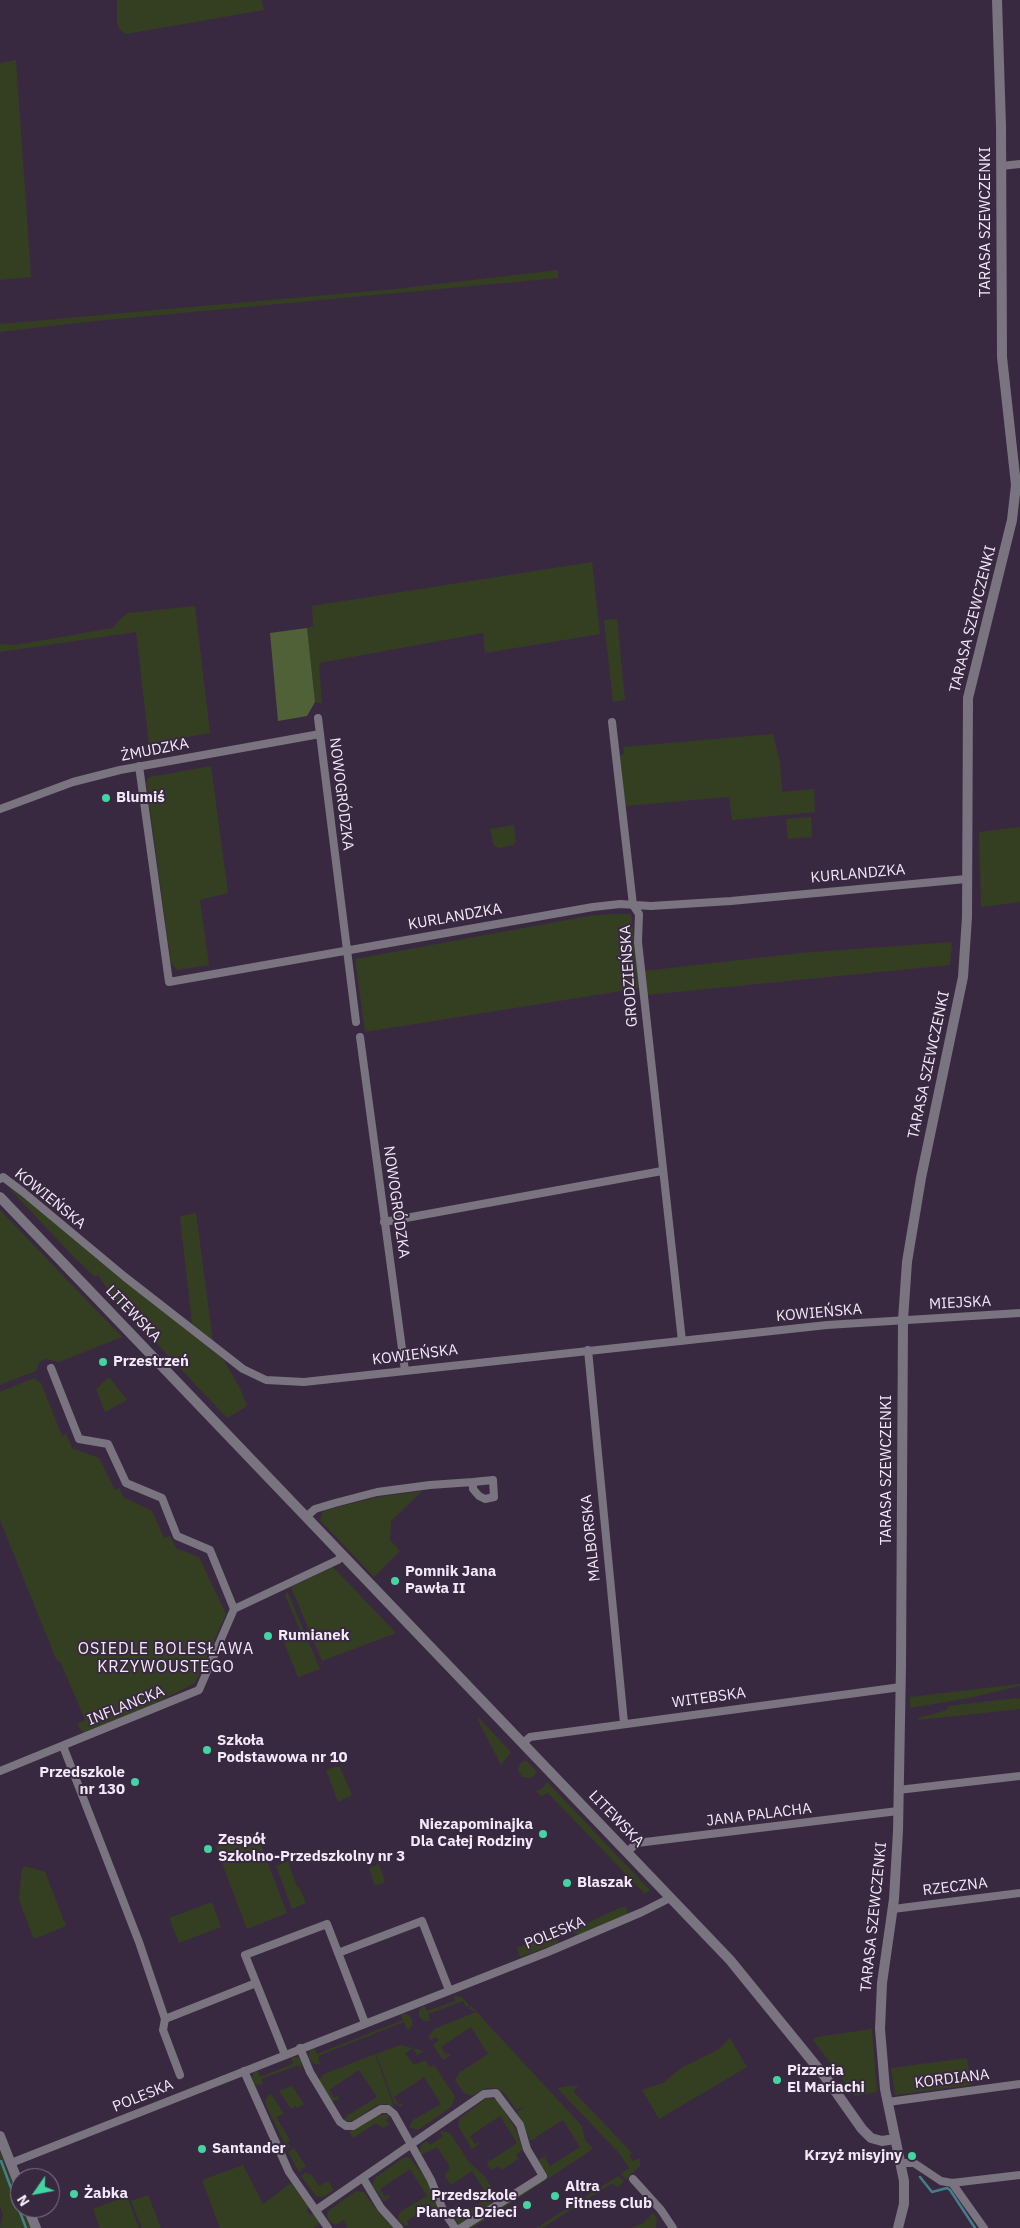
<!DOCTYPE html>
<html>
<head>
<meta charset="utf-8">
<style>
  body { margin:0 }
  #map { position:relative; width:1020px; height:2228px; overflow:hidden; background:#392940; font-family:"IBM Plex Sans",sans-serif }
  canvas { display:block }
  .north { position:absolute; left:10px; top:2168px; width:50px; height:50px; box-sizing:border-box; background:#392940; border:1px solid #83758a; border-radius:50%; rotate:237deg; font-size:14px; font-weight:700; line-height:20px; text-align:center; color:#f3e8f8 }
  .north::after { content:''; display:block; margin:auto; width:18px; height:22px; background:#42d4a1; clip-path:polygon(50% 0,100% 100%,50% 72%,0 100%) }
</style>
</head>
<body>
<div id="map">
<canvas width="1020" height="2228"></canvas>
<div class="north">N</div>
</div>
<script>
const c = document.querySelector('canvas').getContext('2d');
c.lineJoin = 'round';
function fill(path, color) {
  c.fillStyle = color;
  c.fill(path, 'evenodd');
}
function poly(rows) {
  const path = new Path2D();
  for (const r of rows) {
    path.moveTo(r[0], r[1]);
    for (let i = 2; i < r.length; i += 2) path.lineTo(r[i], r[i + 1]);
  }
  return path;
}
function strokePath(path, color, width, dash) {
  c.strokeStyle = color;
  c.lineWidth = width;
  c.lineCap = dash ? 'butt' : 'round';
  c.setLineDash(dash || []);
  c.stroke(path);
}
function label(font, color, halo, rows, align = 'center') {
  c.font = font + ' "IBM Plex Sans",sans-serif';
  c.lineWidth = 4;
  c.setLineDash([]);
  c.textBaseline = 'middle';
  c.strokeStyle = halo;
  c.fillStyle = color;
  for (const [text, x, y, turn = 0] of rows) {
    c.save();
    c.translate(x, y);
    c.rotate((+turn || 0) * Math.PI / 180);
    c.textAlign = isNaN(turn) ? turn : align;
    if (halo) c.strokeText(text, 0, 0);
    c.fillText(text, 0, 0);
    c.restore();
  }
}
fill(poly([
  [117,0,262,0,264,10,126,34,120,30,117,23],
  [16,60,31,277,0,280,0,63],
  [558,270,558,278,95,321,0,332,0,324,395,289],
  [592,562,600,634,485,653,483,633,319,663,322,703,315,702,307,628,313,626,312,606],
  [195,606,210,733,149,744,136,632,0,652,0,644,15,645,113,628,119,620,128,613],
  [617,619,625,700,613,702,604,620],
  [773,734,780,763,782,792,814,789,815,812,732,820,729,797,625,806,620,756,624,753,623,747],
  [211,766,228,893,200,900,209,965,177,970,171,963,146,781,150,777],
  [811,817,812,837,788,839,786,819],
  [514,825,516,841,513,845,499,848,494,846,490,829],
  [1020,827,1020,902,981,907,979,832],
  [613,914,631,914,640,988,365,1032,355,959,589,916],
  [952,942,950,965,646,995,644,971,801,953],
  [8,1187,15,1189,95,1257,223,1359,241,1390,247,1406,227,1418,112,1296,98,1275,95,1277,72,1255],
  [0,1210,122,1337,59,1362,45,1359,39,1362,36,1371,0,1385],
  [196,1213,213,1342,192,1323,180,1216],
  [109,1377,127,1400,105,1412,96,1389],
  [34,1378,41,1383,62,1436,66,1434,72,1448,99,1458,115,1490,119,1488,123,1497,152,1511,164,1538,170,1536,176,1548,199,1557,226,1614,195,1683,152,1705,83,1733,77,1724,85,1720,61,1663,56,1659,0,1520,0,1392],
  [422,1491,391,1521,390,1540,400,1551,374,1577,320,1520,323,1511,377,1497],
  [333,1567,396,1633,322,1661,291,1587],
  [287,1591,320,1669,298,1677,284,1643,302,1635,285,1595],
  [1020,1684,1020,1686,969,1698,910,1708,910,1697],
  [1017,1698,1020,1699,1020,1709,918,1720,918,1718,947,1710,948,1706],
  [478,1717,511,1752,501,1765,478,1720],
  [526,1760,537,1772,531,1778,522,1777,518,1770,520,1764],
  [335,1767,340,1767,352,1795,338,1802,326,1770],
  [547,1782,650,1890,649,1891,645,1894,548,1793,541,1796,536,1791,543,1788],
  [256,1832,287,1913,247,1929,216,1847],
  [288,1861,297,1887,299,1887,306,1903,292,1909,276,1866],
  [379,1864,385,1882,375,1886,369,1868],
  [25,1866,45,1872,66,1926,34,1939,19,1900,22,1868],
  [212,1902,221,1927,179,1943,169,1918],
  [622,1907,626,1907,628,1914,579,1935,570,1931],
  [556,1933,558,1943,520,1957,517,1948],
  [454,1996,461,1997,469,2005,466,2007,463,2001,428,2014,430,2021,424,2021,419,2016,419,2010,424,2005,427,2011,455,2001],
  [471,2006,582,2126,585,2140,593,2149,488,2218,472,2228,468,2228,548,2176,538,2160,547,2155,545,2158,550,2166,580,2147,563,2120,536,2137,537,2139,530,2140,517,2112,526,2106,516,2110,505,2094,497,2088,486,2088,472,2096,464,2093,455,2080,461,2070,462,2071,488,2054,471,2027,441,2047,446,2055,449,2053,451,2055,443,2060,433,2045,439,2040,436,2037,431,2040,428,2037,434,2029,476,2012,468,2008],
  [401,2014,408,2014,412,2019,412,2026,407,2030,404,2022,318,2056,320,2064,314,2064,309,2059,309,2052,314,2048,317,2054,403,2020],
  [872,2029,877,2092,855,2096,813,2040,817,2037],
  [730,2038,747,2067,659,2119,642,2090,663,2083,681,2068,719,2049],
  [400,2045,424,2051,417,2055,413,2048,405,2053,414,2065,425,2060,430,2067,434,2065,455,2097,451,2107,418,2130,409,2127,413,2120,441,2104,424,2077,394,2097,399,2105,402,2103,403,2105,400,2107,394,2103,376,2054],
  [375,2054,394,2107,386,2104,376,2105,353,2121,347,2121,344,2120,349,2113,350,2114,377,2097,359,2070,329,2090,334,2098,338,2096,339,2098,332,2102,320,2083,320,2079,324,2074],
  [291,2056,301,2059,301,2070,299,2065,261,2079,263,2085,254,2084,252,2077,254,2072,257,2070,260,2077,293,2064],
  [967,2058,971,2085,895,2095,891,2068],
  [292,2086,304,2104,297,2108,296,2106,291,2109,279,2091],
  [570,2086,578,2086,573,2091,632,2153,638,2148,629,2156,633,2161,640,2158,640,2166,626,2179,621,2174,629,2168,619,2153,557,2088],
  [271,2094,284,2114,276,2117,290,2140,287,2142,290,2147,287,2149,265,2103,266,2098],
  [487,2098,497,2100,515,2128,523,2149,516,2155,518,2159,502,2170,499,2166,492,2170,487,2166,489,2159,490,2161,517,2143,500,2116,470,2136,475,2144,478,2142,479,2144,472,2149,458,2126,460,2118],
  [386,2114,390,2117,386,2120,389,2124,383,2128,376,2123,353,2138,349,2132,380,2115],
  [442,2131,450,2133,469,2162,485,2177,496,2194,494,2202,459,2224,449,2210,457,2205,458,2207,455,2209,460,2216,489,2197,472,2171,451,2185,445,2176,450,2167,437,2147,421,2155,420,2149,422,2144,427,2141,430,2145,443,2136,440,2132],
  [294,2148,306,2166,299,2172,288,2152],
  [0,2152,20,2199,20,2208,24,2208,31,2228,0,2228,3,2214,0,2207],
  [409,2157,429,2182,438,2206,435,2211,430,2205,407,2221,409,2225,405,2226,398,2219,400,2212,427,2196,410,2169,380,2189,385,2197,389,2195,390,2197,384,2201,373,2186,373,2182,376,2177,403,2158],
  [243,2165,263,2204,291,2183,309,2207,306,2210,310,2215,313,2213,321,2223,313,2228,220,2228,202,2180],
  [306,2172,309,2175,311,2174,319,2186,328,2181,334,2190,323,2197,316,2196,301,2176],
  [618,2176,624,2181,618,2187,611,2184,542,2228,536,2228],
  [356,2191,364,2192,377,2211,393,2228,348,2228,343,2220,336,2225,329,2221,327,2216,328,2211],
  [148,2195,161,2228,142,2228,131,2201],
  [127,2196,139,2228,100,2228,93,2209],
  [653,2213,657,2218,656,2228,631,2228,642,2224]
]), '#343f22');
fill(poly([
  [307,628,315,702,307,716,278,721,270,633]
]), '#516137');
strokePath(poly([
  [1,2161,26,2228],
  [920,2177,932,2192,947,2188,950,2190,975,2228]
]), '#41808b', 2.5);
strokePath(poly([
  [1001,166,1020,164],
  [318,718,356,1022],
  [612,722,633,905,639,914,638,942,682,1341],
  [139,766,169,982,593,907,620,904,651,906,731,901,966,879],
  [0,809,73,782,120,770,320,734],
  [360,1037,405,1371],
  [0,1179,3,1177,23,1192,125,1277,243,1369,266,1380,304,1382,827,1325,1020,1313],
  [384,1222,662,1171],
  [588,1350,624,1723],
  [51,1368,79,1439,108,1444,126,1483,162,1498,177,1536,210,1550,234,1609],
  [306,1517,315,1509,335,1503,377,1492,430,1485,473,1482,493,1480,494,1497,485,1499,479,1496,473,1489,473,1482],
  [523,1743,530,1737,901,1687],
  [63,1746,139,1942,165,2019,163,2030,180,2075],
  [0,1771,199,1690,234,1609,338,1560,342,1555],
  [898,1790,1020,1776],
  [627,1852,637,1843,898,1811],
  [893,1909,1020,1893],
  [338,1953,422,1921,449,1990],
  [165,2019,256,1983],
  [300,2048,310,2072,340,2122,346,2126,353,2126,381,2109,388,2109,394,2114,431,2180,443,2210,455,2228],
  [285,2055,245,1955,327,1924,365,2023],
  [244,2071,289,2172,328,2228],
  [888,2102,1020,2084],
  [11,2163,548,1952,642,1912,670,1898],
  [901,2163,914,2163,941,2181,952,2183,1020,2175],
  [363,2178,381,2208,399,2228],
  [633,2179,661,2210,673,2228],
  [952,2183,984,2228],
  [316,2210,484,2094,496,2093,520,2125,527,2149,543,2176,461,2228]
]), '#7a7380', 8);
strokePath(poly([
  [0,1197,730,1960,826,2078,862,2129,871,2138,882,2141,895,2139],
  [0,2136,20,2187],
  [28,2208,36,2228],
  [898,2228,904,2204,904,2181,885,2089,880,2029,882,1983,894,1899,898,1831,901,1666,903,1320,907,1262,921,1178,963,977,967,917,968,698,1012,520,1016,485,1002,357,1001,126,997,0]
]), '#7a7380', 10);
for (const [x, y, r, color] of [
  [106,798,5,"#42d4a1"],
  [103,1362,5,"#42d4a1"],
  [395,1581,5,"#42d4a1"],
  [268,1636,5,"#42d4a1"],
  [207,1750,5,"#42d4a1"],
  [135,1782,5,"#42d4a1"],
  [543,1834,5,"#42d4a1"],
  [208,1849,5,"#42d4a1"],
  [567,1883,5,"#42d4a1"],
  [777,2080,5,"#42d4a1"],
  [202,2149,5,"#42d4a1"],
  [912,2156,5,"#42d4a1"],
  [74,2194,5,"#42d4a1"],
  [555,2196,5,"#42d4a1"],
  [527,2205,5,"#42d4a1"]
]) {
  const dot = new Path2D();
  dot.arc(x, y, r, 0, 2 * Math.PI);
  c.fillStyle = color;
  c.fill(dot);
  strokePath(dot, '#392940', 2);
}
label('15px', '#f3e8f8', '#392940', [
  ["TARASA SZEWCZENKI",986,222,-90],
  ["TARASA SZEWCZENKI",973,619,-76],
  ["ŻMUDZKA",155,750,-11],
  ["NOWOGRÓDZKA",341,794,83],
  ["KURLANDZKA",858,874,-5],
  ["KURLANDZKA",455,917,-10],
  ["GRODZIEŃSKA",629,976,-94],
  ["TARASA SZEWCZENKI",929,1065,-78],
  ["KOWIEŃSKA",50,1199,39],
  ["NOWOGRÓDZKA",396,1202,82],
  ["MIEJSKA",960,1303,-3],
  ["KOWIEŃSKA",819,1313,-5],
  ["LITEWSKA",133,1314,46],
  ["KOWIEŃSKA",415,1355,-7],
  ["TARASA SZEWCZENKI",887,1470,-90],
  ["MALBORSKA",591,1538,-96],
  ["WITEBSKA",709,1698,-8],
  ["INFLANCKA",126,1706,-22],
  ["JANA PALACHA",759,1815,-7],
  ["LITEWSKA",616,1819,46],
  ["RZECZNA",955,1887,-7],
  ["TARASA SZEWCZENKI",874,1917,-84],
  ["POLESKA",555,1933,-22],
  ["KORDIANA",952,2079,-7],
  ["POLESKA",143,2096,-22]
]);
label('bold 15px', '#f3e8f8', '#392940', [
  ["Blumiś",116,798],
  ["Przestrzeń",113,1362],
  ["Pomnik Jana",405,1572],
  ["Pawła II",405,1589],
  ["Rumianek",278,1636],
  ["Szkoła",217,1741],
  ["Podstawowa nr 10",217,1758],
  ["Przedszkole",125,1773,"right"],
  ["nr 130",125,1790,"right"],
  ["Niezapominajka",533,1825,"right"],
  ["Dla Całej Rodziny",533,1842,"right"],
  ["Zespół",218,1840],
  ["Szkolno-Przedszkolny nr 3",218,1857],
  ["Blaszak",577,1883],
  ["Pizzeria",787,2071],
  ["El Mariachi",787,2088],
  ["Santander",212,2149],
  ["Krzyż misyjny",902,2156,"right"],
  ["Altra",565,2187],
  ["Fitness Club",565,2204],
  ["Żabka",84,2194],
  ["Przedszkole",517,2196,"right"],
  ["Planeta Dzieci",517,2213,"right"]
], 'left');
c.letterSpacing = '1px';
label('16px', '#f3e8f8', '#392940', [
  ["OSIEDLE BOLESŁAWA",166,1649],
  ["KRZYWOUSTEGO",166,1667]
]);
c.letterSpacing = '0px';
</script>
</body>
</html>
